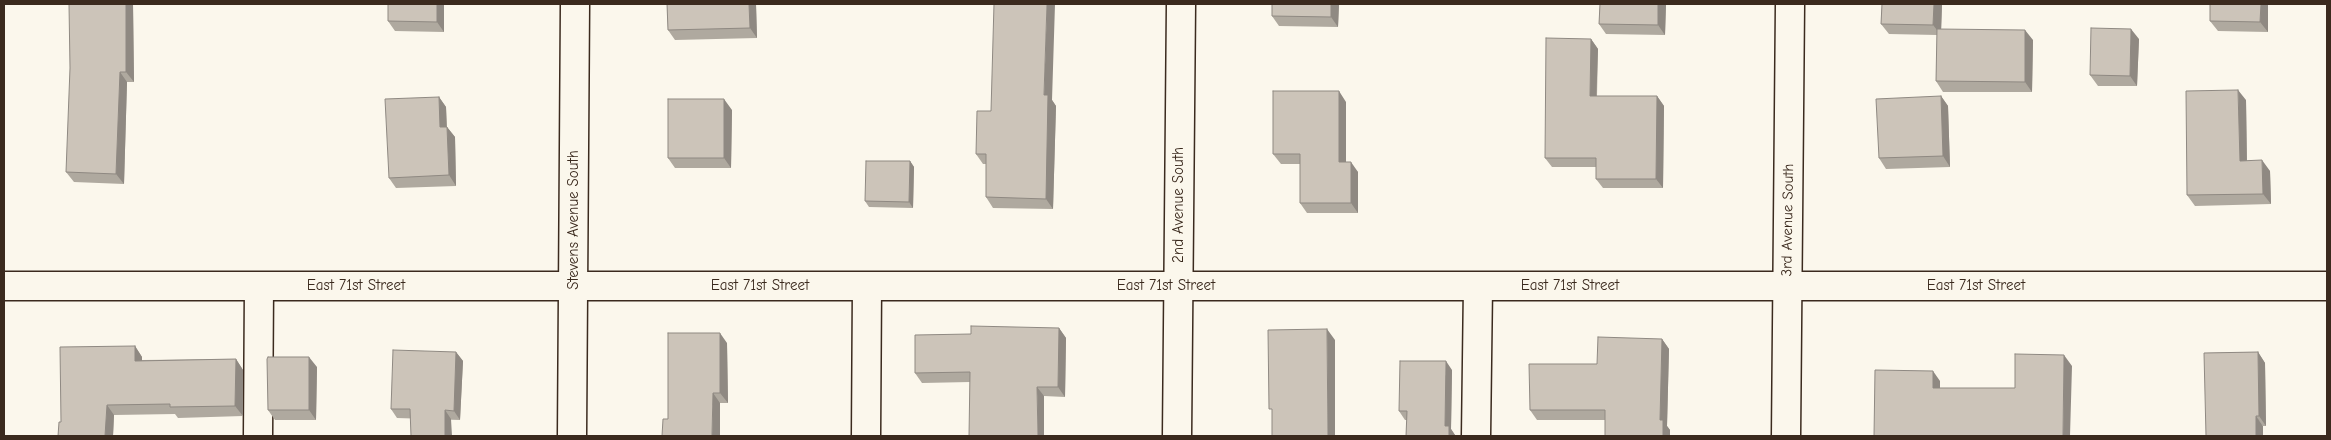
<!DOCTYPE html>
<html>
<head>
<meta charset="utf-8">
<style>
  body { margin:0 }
  #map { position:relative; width:2331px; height:440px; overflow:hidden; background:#fbf7ec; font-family:"Comic Neue",sans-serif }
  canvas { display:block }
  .frame { position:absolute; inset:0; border:5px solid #3b2a1e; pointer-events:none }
</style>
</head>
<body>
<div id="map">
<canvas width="2331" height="440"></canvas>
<div class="frame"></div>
</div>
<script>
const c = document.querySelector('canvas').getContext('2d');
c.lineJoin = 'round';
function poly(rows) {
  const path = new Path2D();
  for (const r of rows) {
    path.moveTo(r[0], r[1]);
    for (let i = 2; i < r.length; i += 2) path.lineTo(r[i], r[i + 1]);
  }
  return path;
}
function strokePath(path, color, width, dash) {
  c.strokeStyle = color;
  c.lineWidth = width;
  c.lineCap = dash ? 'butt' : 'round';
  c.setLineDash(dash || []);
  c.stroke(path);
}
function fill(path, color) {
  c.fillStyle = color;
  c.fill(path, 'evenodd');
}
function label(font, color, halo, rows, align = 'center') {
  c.font = font + ' "Comic Neue",sans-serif';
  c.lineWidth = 4;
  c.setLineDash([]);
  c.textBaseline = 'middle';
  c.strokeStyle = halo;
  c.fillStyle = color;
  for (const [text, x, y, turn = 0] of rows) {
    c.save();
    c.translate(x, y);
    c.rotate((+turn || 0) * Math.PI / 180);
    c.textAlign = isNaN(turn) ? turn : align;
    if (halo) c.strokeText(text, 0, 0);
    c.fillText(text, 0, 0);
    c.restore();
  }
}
const minor = poly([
  [4,286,2327,286],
  [258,436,259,286],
  [572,436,575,4],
  [866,436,867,286],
  [1177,436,1181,4],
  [1476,436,1478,286],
  [1786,436,1790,4]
]);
strokePath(minor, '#3b2a1e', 31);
strokePath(minor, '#fbf7ec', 28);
fill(poly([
  [133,4,134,82,127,82,124,184,74,182,66,172],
  [388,4,444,4,444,32,395,31,388,21],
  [667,4,756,4,757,38,675,40,668,30],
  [1339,4,1338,27,1279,26,1272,16],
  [1600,4,1666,4,1665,35,1606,34,1599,24],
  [1882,4,1942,4,1941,29,2033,40,2032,92,1943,92,1936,81,1937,35,1889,34,1881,24],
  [2268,4,2268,32,2218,31,2210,21],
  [1591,39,1598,49,1597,96,1657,96,1664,106,1663,188,1603,188,1596,179,1596,167,1552,167,1545,158],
  [2139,39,2137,86,2098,86,2090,75],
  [1941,96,1948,106,1950,167,1886,169,1879,158],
  [439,97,446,107,447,127,455,137,456,186,396,188,389,178],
  [1052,100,1056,106,1053,209,993,208,986,197,986,164,983,164,976,154,991,111],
  [2246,100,2247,161,2270,171,2271,204,2195,206,2187,195],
  [1346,102,1346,162,1358,172,1358,213,1307,213,1300,203,1300,164,1281,164,1273,154],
  [732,110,731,168,675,168,668,158],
  [910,161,914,167,913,208,869,207,865,201],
  [1059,328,1066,338,1065,397,1044,396,970,382,922,383,915,373,971,334],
  [1662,339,1669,349,1667,426,1670,430,1670,436,1605,436,1605,420,1537,420,1530,410,1597,364],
  [727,343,728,403,720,403,668,419],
  [135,346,142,357,142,360,236,359,243,370,243,416,178,418,175,414,114,415,113,436,58,436,61,422],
  [456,352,463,361,460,420,397,418,391,409],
  [2258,352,2265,363,2266,426,2263,426,2204,353],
  [317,367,316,420,275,420,268,410],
  [1452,370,1451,429,1455,435,1455,436,1406,436,1407,420,1405,420,1399,411]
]), '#afa99f');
fill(poly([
  [126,4,133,4,134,82,126,72],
  [437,4,444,4,444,32,437,22],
  [749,4,756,4,757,38,750,28],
  [1047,4,1055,4,1052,100,1056,106,1053,209,1046,199,1044,95],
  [1331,4,1339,4,1338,27,1331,17],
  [1658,4,1666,4,1665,35,1658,25],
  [1934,4,1942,4,1941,35,1933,25],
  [2261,4,2268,4,2268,32,2260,22],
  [2131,29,2139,39,2137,86,2130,76],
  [2025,30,2033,40,2032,92,2025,82],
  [1591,39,1598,49,1596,106,1590,96],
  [120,72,127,82,124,184,116,174],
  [2238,90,2246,100,2247,171,2240,161],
  [1339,91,1346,102,1346,172,1339,162],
  [1657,96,1664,106,1663,188,1656,179],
  [1941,96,1948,106,1950,167,1943,156],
  [439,97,446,107,447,137,440,127],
  [724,99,732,110,731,168,724,158],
  [447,127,455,137,456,186,449,175],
  [2262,160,2270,171,2271,204,2263,194],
  [910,161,914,167,913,208,909,202],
  [1351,162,1358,172,1358,213,1351,203],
  [1059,328,1066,338,1065,397,1058,387],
  [1327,329,1335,340,1335,436,1328,436],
  [720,333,727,343,728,403,720,393],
  [1662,339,1669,349,1667,426,1670,430,1670,436,1663,436,1660,420],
  [135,346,142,357,142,371,135,361],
  [456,352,463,361,460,420,454,411],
  [2258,352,2265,363,2266,426,2259,416],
  [2064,355,2072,366,2070,436,2063,436],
  [309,357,317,367,316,420,309,410],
  [236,359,243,370,243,416,235,406],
  [1446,361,1452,370,1451,429,1455,435,1455,436,1449,436,1445,426],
  [1933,371,1940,381,1940,399,1933,388],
  [1037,387,1044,396,1044,436,1038,436],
  [713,393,720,403,720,436,712,436],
  [107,405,114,415,113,436,105,436],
  [445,410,451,419,452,436,445,436],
  [2256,416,2263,426,2263,436,2256,436]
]), '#8f8982');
const building = poly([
  [69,4,126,4,126,72,120,72,116,174,66,172,70,68,69,4],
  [388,4,437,4,437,22,388,21,388,4],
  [667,4,749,4,750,28,668,30,667,4],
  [994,4,1047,4,1044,95,1048,95,1046,199,986,197,986,154,976,154,977,111,991,111,994,4],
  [1272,4,1331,4,1331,17,1272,16,1272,4],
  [1600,4,1658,4,1658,25,1599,24,1600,4],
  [1882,4,1934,4,1933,25,1881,24,1882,4],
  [2210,4,2261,4,2260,22,2210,21,2210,4],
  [2091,28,2131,29,2130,76,2090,75,2091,28],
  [1937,29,2025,30,2025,82,1936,81,1937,29],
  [1546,38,1591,39,1590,96,1657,96,1656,179,1596,179,1596,158,1545,158,1546,38],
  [2238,90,2240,161,2262,160,2263,194,2187,195,2186,91,2238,90],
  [1273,91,1339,91,1339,162,1351,162,1351,203,1300,203,1300,154,1273,154,1273,91],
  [1941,96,1943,156,1879,158,1876,99,1941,96],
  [439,97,440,127,447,127,449,175,389,178,385,99,439,97],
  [668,99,724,99,724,158,668,158,668,99],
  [866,161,910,161,909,202,865,201,866,161],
  [971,326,1059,328,1058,387,1037,387,1038,436,969,436,970,372,915,373,915,335,971,334,971,326],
  [1327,329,1328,436,1272,436,1272,409,1269,409,1268,330,1327,329],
  [668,333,720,333,720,393,713,393,712,436,662,436,663,419,668,419,668,333],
  [1598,337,1662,339,1660,420,1663,420,1663,436,1605,436,1605,410,1530,410,1529,364,1597,364,1598,337],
  [135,346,135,361,236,359,235,406,170,407,170,404,107,405,105,436,58,436,59,422,61,422,60,347,135,346],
  [393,350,456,352,454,411,445,410,445,436,411,436,410,409,391,409,393,350],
  [2258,352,2259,416,2256,416,2256,436,2206,436,2204,353,2258,352],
  [2015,354,2064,355,2063,436,1874,436,1875,370,1933,371,1933,388,2015,388,2015,354],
  [268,357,309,357,309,410,268,410,267,359,268,357],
  [1400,361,1446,361,1445,426,1449,426,1449,436,1406,436,1407,411,1399,411,1400,361]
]);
fill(building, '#ccc4b9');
strokePath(building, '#8f8982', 1);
label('15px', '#3b2a1e', '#fbf7ec', [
  ["2nd Avenue South",1179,205,-90],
  ["Stevens Avenue South",574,220,-90],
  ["3rd Avenue South",1788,220,-89],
  ["East 71st Street",356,286],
  ["East 71st Street",760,286],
  ["East 71st Street",1166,286],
  ["East 71st Street",1570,286],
  ["East 71st Street",1976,286]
]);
</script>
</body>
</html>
